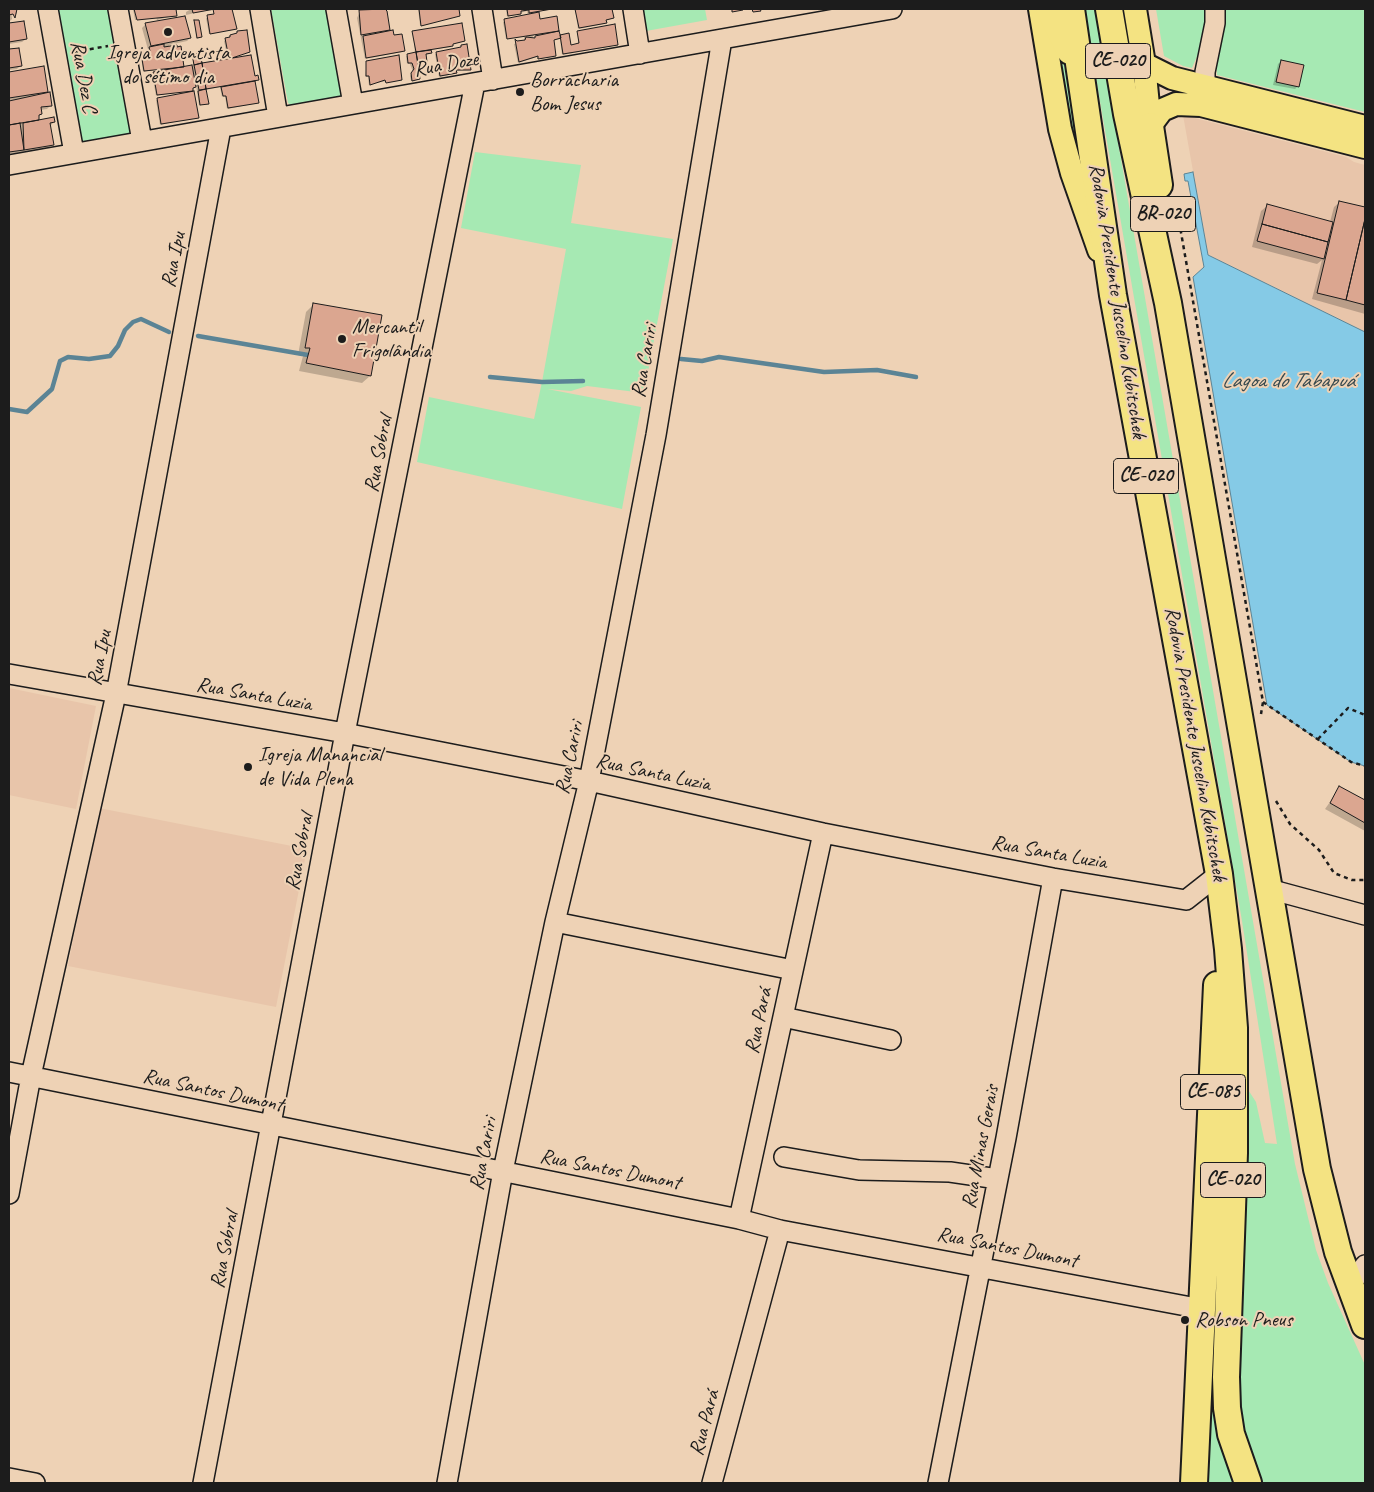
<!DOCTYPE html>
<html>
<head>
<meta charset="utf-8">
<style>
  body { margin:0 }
  #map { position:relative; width:1374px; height:1492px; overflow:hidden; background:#eed2b5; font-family:Caveat,sans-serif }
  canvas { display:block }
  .frame { position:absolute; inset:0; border:10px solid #1c1c1c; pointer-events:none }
</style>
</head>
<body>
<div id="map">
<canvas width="1374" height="1492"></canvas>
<div class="frame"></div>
</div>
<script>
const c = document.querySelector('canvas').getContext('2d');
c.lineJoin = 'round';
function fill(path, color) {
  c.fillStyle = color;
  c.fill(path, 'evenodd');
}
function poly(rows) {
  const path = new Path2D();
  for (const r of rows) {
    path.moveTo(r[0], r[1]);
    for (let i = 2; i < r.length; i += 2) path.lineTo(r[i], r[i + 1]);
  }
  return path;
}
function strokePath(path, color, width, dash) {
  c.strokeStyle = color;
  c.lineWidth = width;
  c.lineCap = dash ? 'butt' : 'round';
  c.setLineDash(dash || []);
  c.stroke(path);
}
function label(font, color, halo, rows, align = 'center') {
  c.font = font + ' Caveat,sans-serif';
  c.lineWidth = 4;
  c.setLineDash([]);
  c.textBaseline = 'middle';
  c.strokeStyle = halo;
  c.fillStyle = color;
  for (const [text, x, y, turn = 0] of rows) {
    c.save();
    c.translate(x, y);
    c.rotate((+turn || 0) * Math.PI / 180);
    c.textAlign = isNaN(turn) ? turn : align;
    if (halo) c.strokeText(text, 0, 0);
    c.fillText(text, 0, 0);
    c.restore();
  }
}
fill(poly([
  [1183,115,1346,157,1354,162,1365,165,1365,332,1208,255],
  [9,688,96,706,76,809,9,795],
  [99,808,307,849,276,1007,68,966]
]), '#e8c5aa');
fill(poly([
  [56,9,112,9,132,130,129,135,84,142,80,140],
  [271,9,330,9,344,93,340,98,292,106,288,103],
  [642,9,705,9,707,20,646,31],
  [1084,9,1095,9,1295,1164,1316,1250,1328,1283,1365,1365,1365,1483,1260,1483,1240,1419,1237,1398,1245,1085,1256,1102,1265,1143,1277,1144,1242,921],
  [1156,9,1365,9,1365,112,1217,75,1215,50,1201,47,1192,68,1183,66,1164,56],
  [1057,54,1064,65,1069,84,1087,187,1074,160],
  [475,152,581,165,571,223,673,239,644,393,587,386,571,391,547,389,641,407,622,509,417,462,429,397,534,419,542,382,566,249,461,228],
  [1216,1220,1237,1483,1204,1483]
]), '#a6e9b3');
const water = poly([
  [1193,172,1208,255,1365,332,1365,766,1351,762,1267,705,1193,277,1204,267,1188,181,1185,181,1184,174,1193,172]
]);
fill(water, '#85cae6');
strokePath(water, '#5b8495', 1);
fill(poly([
  [9,9,15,9,17,13,14,16,11,11,12,19,10,21],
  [133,9,175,9,176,15,157,20,156,17,135,20],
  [191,9,213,9,186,15,186,12],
  [231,9,235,29,209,34,206,18,216,20,214,11],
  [361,9,384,9,389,32,403,51,402,52,365,59,357,18],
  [418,9,458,9,459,15,420,25],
  [506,9,553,9,537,12,539,20,556,17,559,36,570,46,578,45,578,32,617,45,562,55,560,39,552,40,554,57,537,59,537,57,518,63,514,44,524,41,524,36,506,39,503,22,528,15,527,11,507,17],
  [536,33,536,39,530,40],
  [611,9,612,18,605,21,604,24,578,29,575,9],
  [23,22,26,39,22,42,9,44,9,25],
  [195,22,201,37,200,38,196,39],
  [146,24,190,38,187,41,169,45,183,68,193,66,193,56,201,65,228,60,224,41,230,36,249,52,237,55,258,80,253,81,258,103,227,109,225,96,222,97,220,87,205,90,207,103,199,106,196,85,192,88,197,117,160,125,156,100,180,95,179,91,156,96,152,74,163,71,162,68,143,72,141,55,149,53,142,28],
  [413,32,464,41,452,44,451,47,430,50,429,54,425,55,425,62,417,64,419,79,411,81,410,76,413,72,410,64,407,64,406,56,415,54],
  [461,46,470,70,455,71,454,74,439,77,435,54,460,49],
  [18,49,21,65,17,69,9,70,9,51],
  [1281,61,1298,86,1295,89,1273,85,1278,64],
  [367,62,401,79,375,83,369,86,368,77,365,77],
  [43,67,51,105,47,109,40,110,41,114,38,117,38,121,54,122,50,126,52,144,49,148,9,154,9,104,12,100,9,101,9,73],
  [1340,202,1365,208,1365,314,1312,299,1322,260,1317,264,1252,247,1261,211,1267,206,1330,222,1334,207],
  [314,304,370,376,362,383,299,371,303,356,298,355,306,312],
  [1340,788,1365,802,1365,831,1325,809]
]), '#0003');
strokePath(poly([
  [198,336,308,355],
  [681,359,702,361,719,357,824,372,877,370,916,377],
  [490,377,542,382,583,381],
  [9,409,27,412,52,389,60,361,68,357,89,359,110,356,118,346,125,330,133,322,141,319,169,332]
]), '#5b8495', 4.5);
const building = poly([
  [9,9,17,9,15,18,13,14,9,15,9,9],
  [134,9,176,9,177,16,137,20,134,9],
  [192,9,215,9,193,13,192,9],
  [213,9,232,9,237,29,210,34,207,15,214,14,213,9],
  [385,9,387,11,390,30,361,35,359,10,385,9],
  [419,9,459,9,460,16,421,26,419,9],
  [507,9,552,9,529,13,529,10,521,11,521,14,508,16,507,9],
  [575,9,612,9,614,18,606,20,607,23,579,28,575,9],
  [732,9,743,9,743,10,732,12,732,9],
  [752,9,760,9,761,11,753,12,752,9],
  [539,12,540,19,557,16,559,31,507,39,504,19,539,12],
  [185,16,191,38,151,46,145,23,185,16],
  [194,20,199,20,202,37,197,38,194,20],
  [24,21,27,39,9,42,9,23,24,21],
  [462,23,465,41,453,44,453,46,416,52,412,31,462,23],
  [615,24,618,45,563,54,560,35,569,33,571,45,579,43,577,31,615,24],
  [247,30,250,52,229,59,225,38,230,37,230,35,237,33,237,31,247,30],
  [393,30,394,35,402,34,405,51,366,58,363,36,393,30],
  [559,31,561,38,554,40,556,56,538,59,538,56,519,62,515,39,517,41,525,40,526,37,535,38,535,36,559,31],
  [164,44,164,47,177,45,177,47,181,46,184,67,144,71,141,53,150,51,149,47,164,44],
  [467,44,471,70,456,70,457,73,440,76,436,52,461,47,461,45,467,44],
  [19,48,22,66,9,68,9,49,19,48],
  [431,50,432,53,426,54,427,62,418,63,416,52,431,50],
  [416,52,420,79,412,81,411,73,414,69,412,63,408,63,407,54,416,52],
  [200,53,202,63,194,65,192,54,200,53],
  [251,55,255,76,258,75,259,80,206,89,202,63,251,55],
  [399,55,402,80,386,83,385,80,370,85,369,76,366,76,366,61,399,55],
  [1281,60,1304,65,1299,87,1276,82,1281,60],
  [202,63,206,89,199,90,194,65,202,63],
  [192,65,196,87,193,88,193,91,157,95,153,72,192,65],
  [44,66,48,92,9,98,9,72,44,66],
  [255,81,259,103,228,108,226,96,223,96,221,87,255,81],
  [206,89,209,104,200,105,198,91,206,89],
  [194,91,199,118,161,124,157,98,194,91],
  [50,92,52,106,41,107,42,114,39,115,39,120,9,125,9,101,50,92],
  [54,117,55,122,50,123,54,145,24,150,23,123,54,117],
  [20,123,24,150,9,152,9,125,20,123],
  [1339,201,1365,207,1365,219,1346,300,1317,293,1339,201],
  [1267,204,1333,222,1328,242,1262,224,1267,204],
  [1365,219,1365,305,1346,300,1365,219],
  [1262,224,1328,242,1324,259,1257,241,1262,224],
  [313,303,382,315,371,376,306,363,310,348,305,348,313,303],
  [1339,786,1365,800,1365,823,1330,803,1339,786]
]);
fill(building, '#dba690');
strokePath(building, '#1c1c1c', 1);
const minor = poly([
  [48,9,74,153],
  [118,9,142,141],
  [260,9,278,117],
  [336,9,353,104],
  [482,9,493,80],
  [633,9,640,54],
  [1205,86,1205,72,1215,23,1215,9],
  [9,165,892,9],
  [9,674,345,733,589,781,823,833,1053,878,1186,900,1219,874],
  [1269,889,1365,915],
  [555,922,793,970],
  [783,1017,891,1040],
  [9,1072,739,1219,780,1230,1202,1309],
  [784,1157,859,1170,950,1172,998,1179],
  [9,1194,31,1076,116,694,221,128],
  [739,1219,823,833],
  [1349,1287,1365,1265],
  [9,1478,35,1483],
  [203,1483,345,733,475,83],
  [447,1483,503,1171,555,922,589,781,656,435,722,39],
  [712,1483,780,1230],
  [938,1483,1006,1138,1053,878]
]);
const major = poly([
  [1040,9,1060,129,1072,173,1099,250],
  [1135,9,1144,64,1150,126],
  [1144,64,1172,78,1365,127],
  [1150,126,1162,110,1176,104,1201,105,1365,147]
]);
const highway = poly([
  [1049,9,1070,51],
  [1071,9,1113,295,1219,874,1228,949,1234,1028,1234,1153,1226,1377,1227,1408,1231,1434,1248,1483],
  [1109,9,1127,114,1168,303,1317,1169,1338,1252,1365,1325],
  [1150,126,1159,185],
  [1194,1483,1217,985]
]);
strokePath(minor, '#1c1c1c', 22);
strokePath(major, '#1c1c1c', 26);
strokePath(highway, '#1c1c1c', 30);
strokePath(poly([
  [74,52,108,46],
  [1175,198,1263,702,1261,714],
  [1263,702,1351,762,1365,766],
  [1318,739,1348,708,1365,715],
  [1276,801,1290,824,1319,850,1334,873,1352,880,1365,880]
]), '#1c1c1c', 2.5, [4, 4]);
strokePath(minor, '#eed2b5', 19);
strokePath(major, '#f4e382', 22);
strokePath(highway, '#f4e382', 26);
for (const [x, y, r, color] of [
  [168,32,5,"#1c1c1c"],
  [520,92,5,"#1c1c1c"],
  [342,339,5,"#1c1c1c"],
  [248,767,5,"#1c1c1c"],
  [1185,1320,5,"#1c1c1c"]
]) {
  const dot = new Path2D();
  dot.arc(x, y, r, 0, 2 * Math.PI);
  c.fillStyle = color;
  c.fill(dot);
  strokePath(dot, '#eed2b5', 2);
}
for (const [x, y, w] of [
  [1118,61,65],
  [1163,214,65],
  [1146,476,65],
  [1213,1092,65],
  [1233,1180,65]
]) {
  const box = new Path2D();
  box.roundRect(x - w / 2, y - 17.5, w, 35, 4);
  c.fillStyle = '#eed2b5';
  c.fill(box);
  strokePath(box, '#1c1c1c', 1);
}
label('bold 20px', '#1c1c1c', null, [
  ["CE-020",1118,61],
  ["BR-020",1163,214],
  ["CE-020",1146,476],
  ["CE-085",1213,1092],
  ["CE-020",1233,1180]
]);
label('21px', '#1c1c1c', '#eed2b5', [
  ["Igreja adventista",168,53,"center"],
  ["do sétimo dia",168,77,"center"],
  ["Borracharia",530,80],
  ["Bom Jesus",530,104],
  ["Mercantil",352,327],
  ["Frigolândia",352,351],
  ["Igreja Manancial",258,755],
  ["de Vida Plena",258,779],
  ["Robson Pneus",1195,1320]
], 'left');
label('21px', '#1c1c1c', '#eed2b5', [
  ["Rua Doze",446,65,-10],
  ["Rua Dez C",83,77,80],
  ["Rua Ipu",174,260,-79],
  ["Rodovia Presidente Juscelino Kubitschek",1117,301,81],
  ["Rua Cariri",645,361,-80],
  ["Rua Sobral",379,454,-79],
  ["Rua Ipu",100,658,-79],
  ["Rua Santa Luzia",254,695,10],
  ["Rodovia Presidente Juscelino Kubitschek",1195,744,80],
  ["Rua Cariri",570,758,-78],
  ["Rua Santa Luzia",653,773,12],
  ["Rua Sobral",300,852,-79],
  ["Rua Santa Luzia",1049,853,10],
  ["Rua Pará",759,1021,-78],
  ["Rua Santos Dumont",213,1091,12],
  ["Rua Minas Gerais",981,1147,-79],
  ["Rua Cariri",484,1154,-79],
  ["Rua Santos Dumont",610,1170,11],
  ["Rua Santos Dumont",1007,1248,11],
  ["Rua Sobral",225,1250,-79],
  ["Rua Pará",705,1423,-75]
]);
label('italic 22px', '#36484e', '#eed2b5', [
  ["Lagoa do Tabapuá",1288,381]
]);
</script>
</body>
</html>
